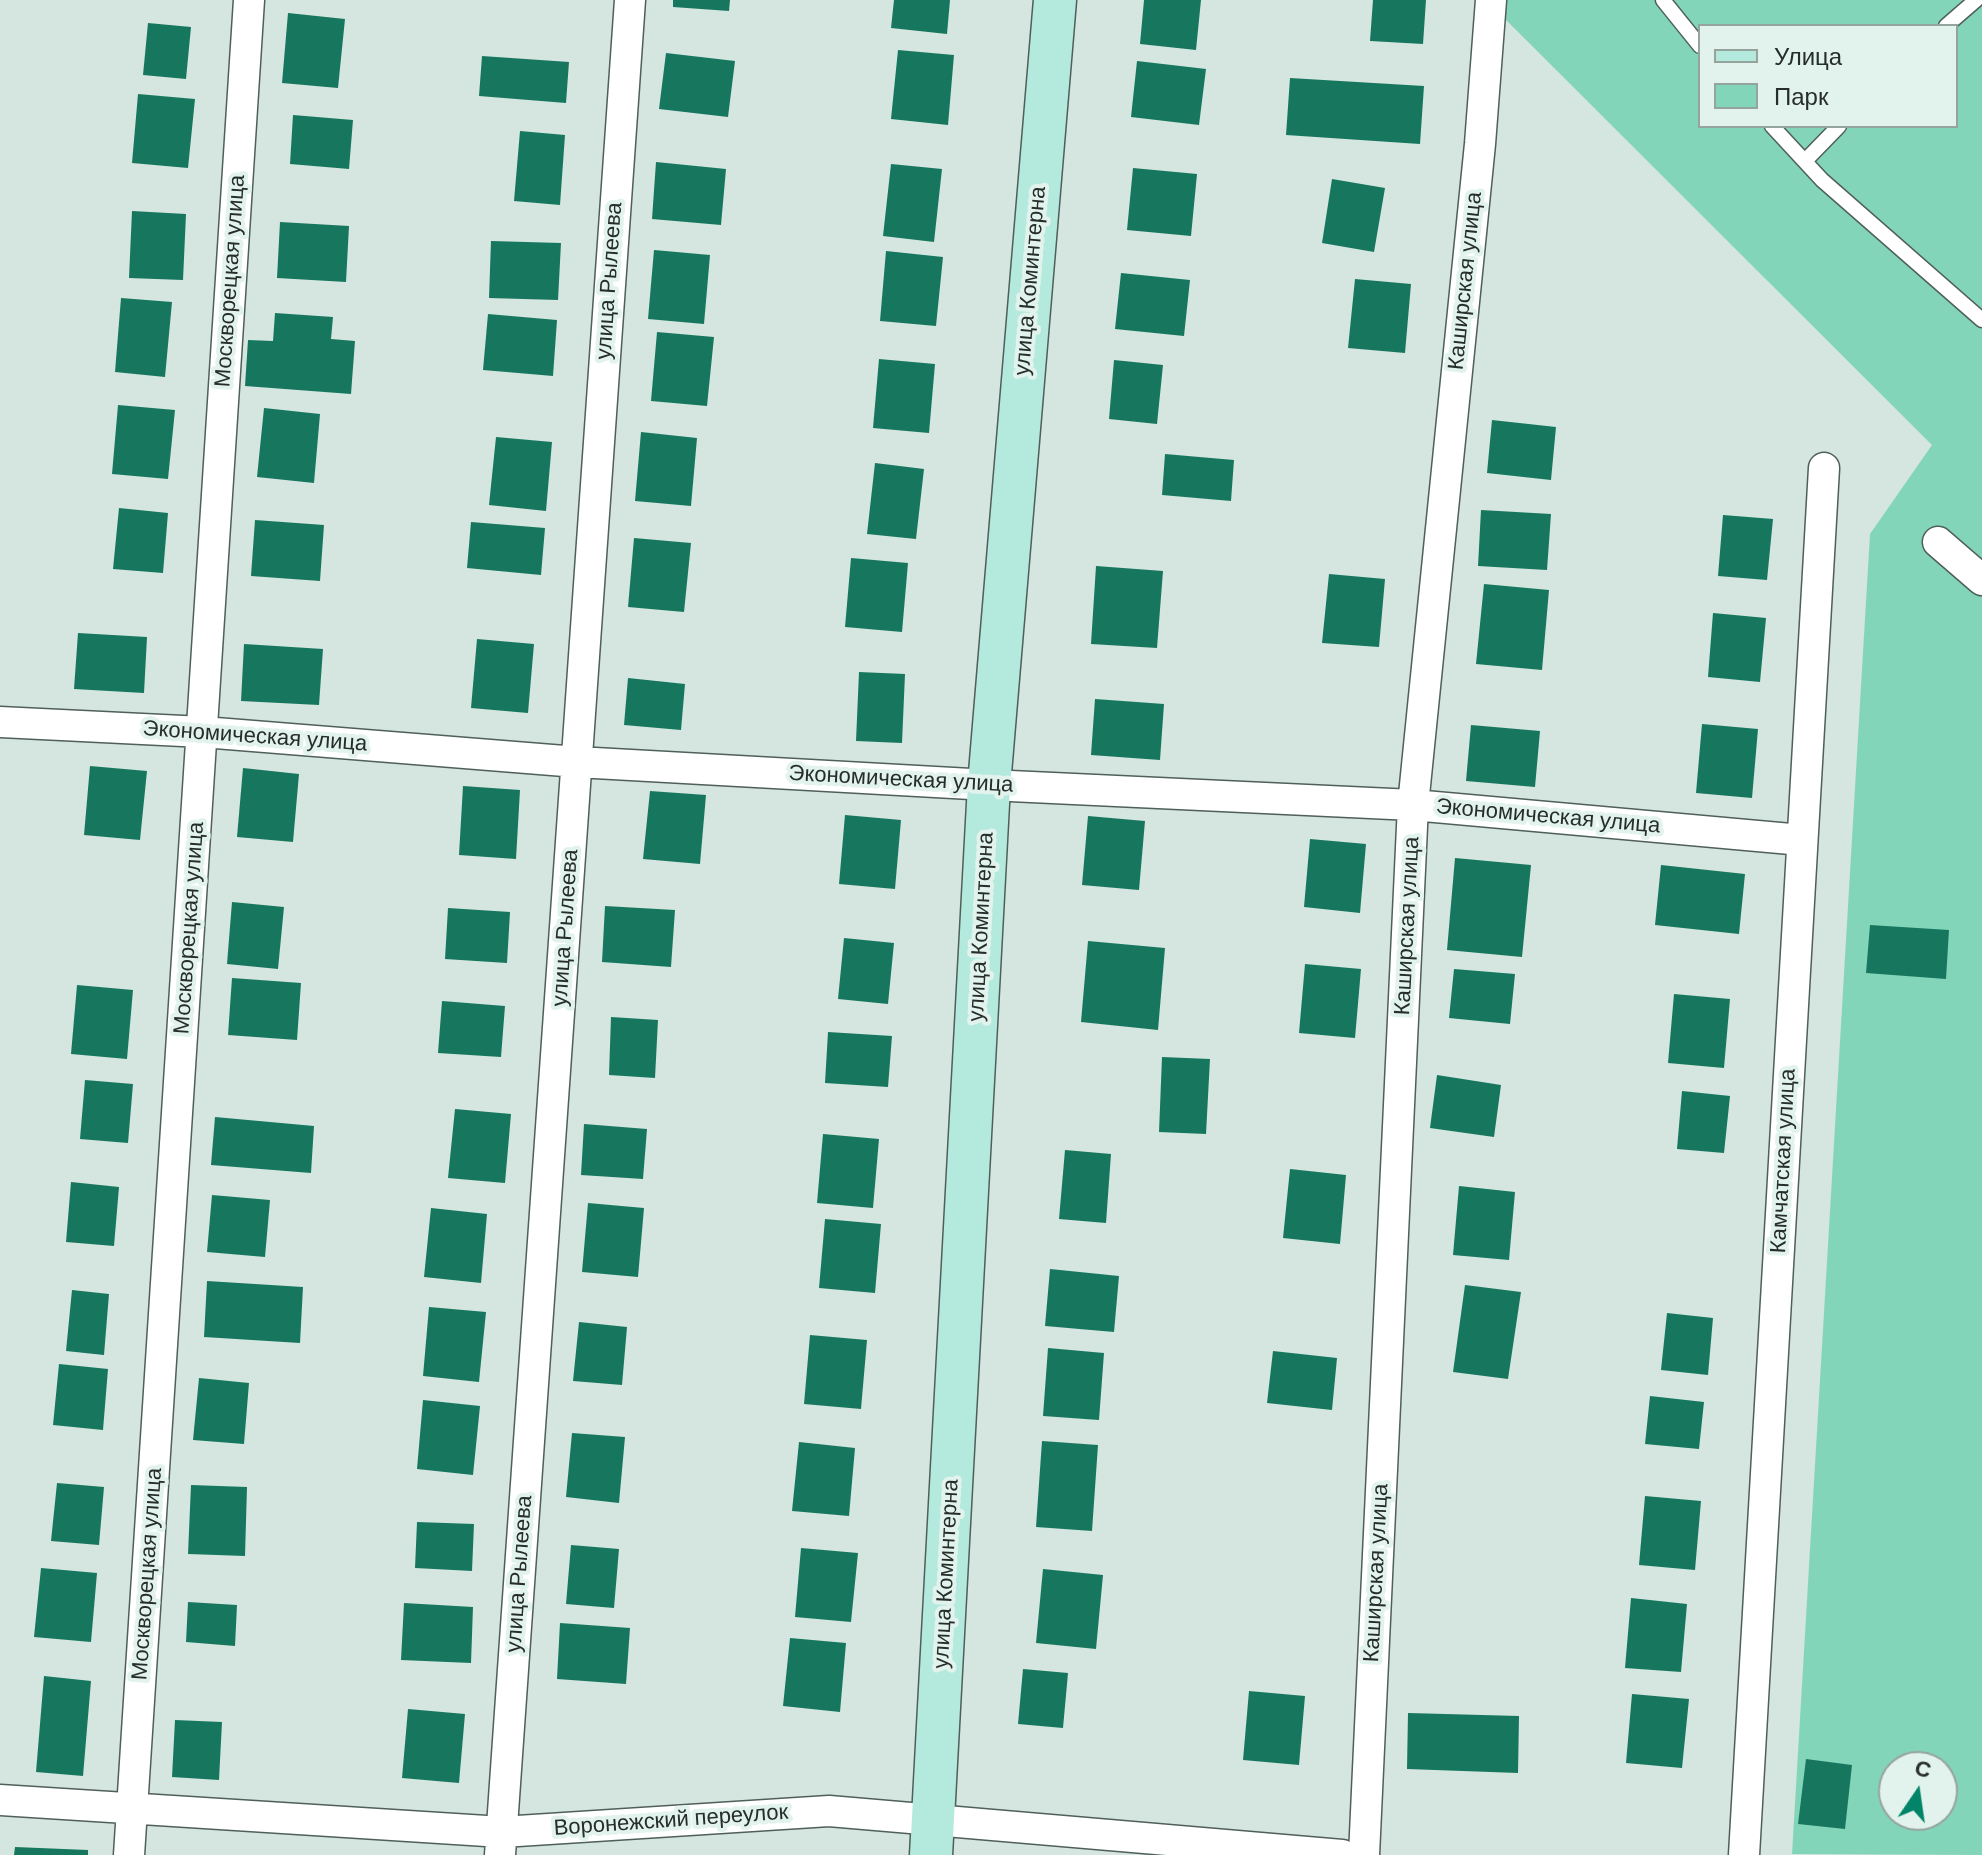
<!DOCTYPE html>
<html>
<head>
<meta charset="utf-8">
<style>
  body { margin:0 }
  #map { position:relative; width:1982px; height:1855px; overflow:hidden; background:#d4e6df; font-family:"DM Sans",sans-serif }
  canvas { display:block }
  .legend { position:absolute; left:1698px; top:24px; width:260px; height:104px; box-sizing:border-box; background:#e1f3ec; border:2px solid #96a49e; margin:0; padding:10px 14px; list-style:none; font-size:24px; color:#262d2a }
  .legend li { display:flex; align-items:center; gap:16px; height:40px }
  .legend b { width:40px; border:2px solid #96a49e }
  .north { position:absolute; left:1878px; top:1751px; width:80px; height:80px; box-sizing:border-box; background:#e1f3ec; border:2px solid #96a49e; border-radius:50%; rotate:13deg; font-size:22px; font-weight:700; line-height:32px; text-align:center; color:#262d2a }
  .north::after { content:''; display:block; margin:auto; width:28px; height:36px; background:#018467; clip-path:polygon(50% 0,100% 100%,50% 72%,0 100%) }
</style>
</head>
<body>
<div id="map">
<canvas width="1982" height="1855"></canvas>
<ul class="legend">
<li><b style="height:10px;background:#b4e9dd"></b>Улица</li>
<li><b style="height:22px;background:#83d5b9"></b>Парк</li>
</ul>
<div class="north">С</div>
</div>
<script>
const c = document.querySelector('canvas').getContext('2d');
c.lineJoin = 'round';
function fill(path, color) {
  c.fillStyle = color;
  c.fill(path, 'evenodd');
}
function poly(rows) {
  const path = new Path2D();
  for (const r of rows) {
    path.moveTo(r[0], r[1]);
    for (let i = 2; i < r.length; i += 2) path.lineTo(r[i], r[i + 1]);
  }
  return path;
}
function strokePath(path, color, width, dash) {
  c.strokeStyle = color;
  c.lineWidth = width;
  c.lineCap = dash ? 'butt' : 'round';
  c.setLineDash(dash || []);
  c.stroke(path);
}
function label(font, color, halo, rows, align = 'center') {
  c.font = font + ' "DM Sans",sans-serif';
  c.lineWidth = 8;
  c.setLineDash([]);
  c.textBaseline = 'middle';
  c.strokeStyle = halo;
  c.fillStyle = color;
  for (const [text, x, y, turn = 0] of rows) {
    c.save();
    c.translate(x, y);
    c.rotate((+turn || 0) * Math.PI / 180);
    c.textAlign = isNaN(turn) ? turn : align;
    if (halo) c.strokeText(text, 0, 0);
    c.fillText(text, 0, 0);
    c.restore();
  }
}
fill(poly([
  [1486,0,1982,0,1982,1855,1792,1854,1870,534,1932,445],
  [1700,26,1956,26,1956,126,1700,126],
  [1894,1767,1942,1767,1942,1815,1894,1815]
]), '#83d5b9');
fill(poly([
  [673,0,730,0,729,11,673,7],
  [894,0,950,0,947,34,891,28],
  [1144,0,1201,0,1196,50,1140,44],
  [1373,0,1426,0,1423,44,1370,41],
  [288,13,345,19,338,88,282,83],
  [148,23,191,27,186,79,143,75],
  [898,50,954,55,948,125,891,119],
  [666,53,735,61,728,117,659,109],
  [482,56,569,62,566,103,479,96],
  [1137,61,1206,69,1199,125,1131,117],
  [1290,78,1424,86,1420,144,1286,135],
  [138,94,195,99,188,168,132,163],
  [293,115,353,120,349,169,290,164],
  [520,131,565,135,560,205,514,201],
  [656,162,726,169,721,225,652,219],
  [891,164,942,169,934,242,883,236],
  [1133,168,1197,174,1191,236,1127,230],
  [1332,179,1385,188,1374,252,1322,243],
  [132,211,186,214,183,280,129,278],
  [280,222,349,226,346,282,277,278],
  [491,241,561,243,558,300,489,298],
  [654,250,710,255,704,324,648,319],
  [886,251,943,257,936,326,880,321],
  [1121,273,1190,280,1184,336,1115,329],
  [1355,279,1411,284,1405,353,1348,348],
  [121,298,172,302,165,377,115,372],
  [275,313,333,317,331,339,355,341,351,394,245,386,248,340,273,341],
  [488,314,557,320,553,376,483,370],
  [657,332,714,337,707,406,651,401],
  [879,359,935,364,929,433,873,428],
  [1114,360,1163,365,1157,424,1109,419],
  [118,405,175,410,168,479,112,474],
  [264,408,320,414,314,483,257,477],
  [1492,420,1556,427,1551,480,1487,473],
  [641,432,697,438,691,506,635,501],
  [496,437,552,442,546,511,489,505],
  [1165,454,1234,460,1231,501,1162,495],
  [875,463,924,469,916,539,867,534],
  [119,508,168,513,163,573,113,569],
  [1481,510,1551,514,1547,570,1478,566],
  [1723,515,1773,519,1767,580,1718,576],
  [255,520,324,525,320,581,251,576],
  [471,522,545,528,541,575,467,568],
  [634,538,691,543,684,612,628,607],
  [851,558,908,563,902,632,845,627],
  [1096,566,1163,571,1157,648,1091,644],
  [1329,574,1385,579,1379,647,1322,643],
  [1484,584,1549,590,1542,670,1476,664],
  [1713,613,1766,618,1760,682,1708,677],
  [78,633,147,637,144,693,74,689],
  [477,639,534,644,528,713,471,708],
  [244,644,323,649,319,705,241,701],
  [859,672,905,674,902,743,856,741],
  [628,678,685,684,681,730,624,725],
  [1095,699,1164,704,1160,760,1091,755],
  [1702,724,1758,729,1752,798,1696,793],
  [1471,725,1540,731,1535,787,1466,781],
  [90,766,147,771,140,840,84,835],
  [243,768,299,774,293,842,237,837],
  [463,786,520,790,516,859,459,855],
  [650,791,706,795,700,864,643,859],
  [845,815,901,820,895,889,839,884],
  [1088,816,1145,821,1139,890,1082,885],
  [1310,839,1366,844,1360,913,1304,907],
  [1455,858,1531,865,1522,957,1447,950],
  [1661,865,1745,874,1739,934,1655,925],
  [232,902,284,907,278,969,227,964],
  [605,906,675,910,671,967,602,962],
  [448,908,510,912,507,963,445,959],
  [1870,925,1949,930,1946,979,1866,973],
  [844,938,894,943,888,1004,838,999],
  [1088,941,1165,948,1158,1030,1081,1022],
  [1305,964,1361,969,1355,1038,1299,1033],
  [1454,969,1515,974,1510,1024,1449,1018],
  [232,978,301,983,297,1040,228,1035],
  [77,985,133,990,127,1059,71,1054],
  [1674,994,1730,999,1724,1068,1668,1063],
  [442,1001,505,1006,501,1057,438,1053],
  [611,1017,658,1020,655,1078,609,1075],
  [828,1032,892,1036,888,1087,825,1083],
  [1162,1057,1210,1059,1206,1134,1159,1132],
  [1437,1075,1501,1085,1494,1137,1430,1128],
  [85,1080,133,1084,128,1143,80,1139],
  [1682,1091,1730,1096,1724,1153,1677,1149],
  [455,1109,511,1114,505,1183,448,1178],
  [215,1117,314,1126,311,1173,211,1165],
  [584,1124,647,1129,643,1179,581,1175],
  [823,1134,879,1139,873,1208,817,1203],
  [1065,1150,1111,1154,1106,1223,1059,1219],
  [1290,1169,1346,1175,1340,1244,1283,1238],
  [71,1182,119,1187,114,1246,66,1242],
  [1459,1186,1515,1192,1509,1260,1453,1255],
  [212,1195,270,1200,265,1257,207,1252],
  [588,1203,644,1208,638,1277,582,1272],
  [431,1208,487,1214,481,1283,424,1277],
  [825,1219,881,1224,875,1293,819,1288],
  [1050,1269,1119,1276,1114,1332,1045,1326],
  [207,1281,303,1287,300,1343,204,1337],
  [1465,1285,1521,1292,1508,1379,1453,1372],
  [72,1290,109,1294,104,1355,66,1351],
  [429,1307,486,1312,479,1382,423,1376],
  [1667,1313,1713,1318,1708,1375,1661,1370],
  [579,1322,627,1327,622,1385,573,1381],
  [810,1335,867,1340,861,1409,804,1404],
  [1048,1348,1104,1353,1099,1420,1043,1416],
  [1273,1351,1337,1358,1332,1410,1267,1403],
  [59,1364,108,1369,103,1430,53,1425],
  [199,1378,249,1383,244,1444,193,1440],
  [1650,1396,1704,1402,1699,1449,1645,1444],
  [423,1400,480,1406,473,1475,417,1469],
  [572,1433,625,1437,619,1503,566,1497],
  [1042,1441,1098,1445,1092,1531,1036,1527],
  [799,1442,855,1448,849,1516,792,1511],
  [57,1483,104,1487,99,1545,51,1541],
  [191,1485,247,1487,245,1556,188,1554],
  [1645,1496,1701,1501,1695,1570,1639,1565],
  [417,1522,474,1524,472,1571,415,1568],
  [571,1545,619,1549,614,1608,566,1604],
  [801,1548,858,1553,851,1622,795,1617],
  [41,1568,97,1573,91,1642,34,1637],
  [1043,1569,1103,1575,1096,1649,1036,1643],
  [1631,1598,1687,1604,1681,1672,1625,1668],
  [188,1602,237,1605,235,1646,186,1642],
  [404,1603,473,1607,471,1663,401,1660],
  [560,1623,630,1628,626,1684,557,1679],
  [790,1638,846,1643,840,1712,783,1706],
  [1023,1669,1068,1673,1063,1728,1018,1724],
  [44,1676,91,1681,83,1776,36,1772],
  [1249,1691,1305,1696,1299,1765,1243,1760],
  [1632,1694,1689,1699,1682,1768,1626,1763],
  [408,1709,465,1714,459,1783,402,1778],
  [1408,1713,1519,1716,1518,1773,1407,1769],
  [175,1720,222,1722,219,1780,172,1777],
  [1806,1759,1852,1765,1845,1829,1798,1824],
  [15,1847,88,1850,88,1855,14,1855]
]), '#17775e');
const lane = poly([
  [1663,0,1700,46],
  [1946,26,1976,0],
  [1772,126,1822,180,1982,320],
  [1805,161,1839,126]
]);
const street = poly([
  [1938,542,1982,580],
  [0,722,203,732,577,762,989,785,1413,805,1802,840],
  [0,1800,502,1832,829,1811,1342,1855],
  [129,1855,249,0],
  [500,1855,630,0],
  [1364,1855,1413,805,1480,144,1491,0],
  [1744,1855,1824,468]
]);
const secondary = poly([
  [931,1855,989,785,1055,0]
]);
strokePath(lane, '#4f5f59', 17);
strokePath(street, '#4f5f59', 33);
strokePath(secondary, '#4f5f59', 45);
strokePath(lane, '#fff', 14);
strokePath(street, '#fff', 30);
strokePath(secondary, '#b4e9dd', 42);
label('22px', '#262d2a', '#e1f3ec', [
  ["Москворецкая улица",231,281,-86],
  ["улица Рылеева",610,281,-86],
  ["улица Коминтерна",1031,281,-85],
  ["Каширская улица",1466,281,-84],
  ["Экономическая улица",255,737,4],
  ["Экономическая улица",901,780,3],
  ["Экономическая улица",1548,817,5],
  ["Каширская улица",1408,926,-87],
  ["улица Коминтерна",982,927,-87],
  ["Москворецкая улица",190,928,-86],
  ["улица Рылеева",566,928,-86],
  ["Камчатская улица",1784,1161,-87],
  ["Каширская улица",1377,1573,-87],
  ["Москворецкая улица",148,1574,-86],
  ["улица Рылеева",520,1574,-86],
  ["улица Коминтерна",947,1574,-87],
  ["Воронежский переулок",671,1821,-4]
]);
</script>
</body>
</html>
